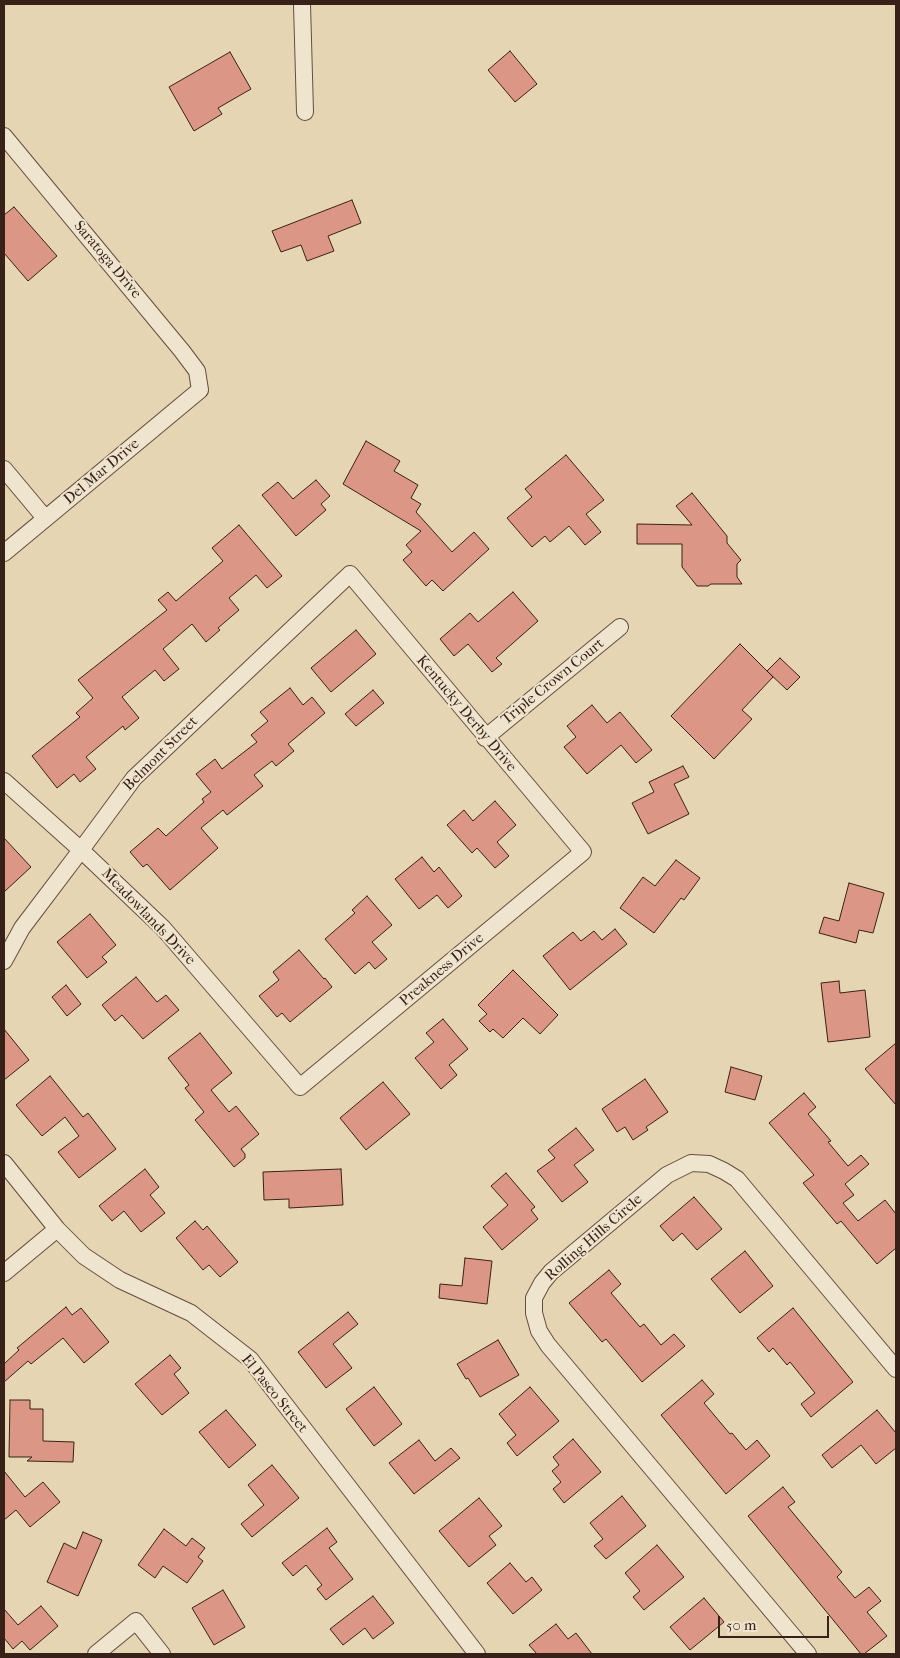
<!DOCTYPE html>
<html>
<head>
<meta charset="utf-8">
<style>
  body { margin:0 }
  #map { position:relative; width:900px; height:1658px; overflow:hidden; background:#e6d5b3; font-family:"IM FELL French Canon",serif }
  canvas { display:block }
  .frame { position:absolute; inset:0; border:5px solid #382118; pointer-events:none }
  .scale { position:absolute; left:718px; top:1616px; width:111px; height:22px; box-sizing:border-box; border:2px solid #382118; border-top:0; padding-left:6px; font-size:15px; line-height:18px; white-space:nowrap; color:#382118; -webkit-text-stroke:4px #efe4ce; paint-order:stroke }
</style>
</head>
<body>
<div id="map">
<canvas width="900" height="1658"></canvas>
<div class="frame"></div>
<div class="scale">50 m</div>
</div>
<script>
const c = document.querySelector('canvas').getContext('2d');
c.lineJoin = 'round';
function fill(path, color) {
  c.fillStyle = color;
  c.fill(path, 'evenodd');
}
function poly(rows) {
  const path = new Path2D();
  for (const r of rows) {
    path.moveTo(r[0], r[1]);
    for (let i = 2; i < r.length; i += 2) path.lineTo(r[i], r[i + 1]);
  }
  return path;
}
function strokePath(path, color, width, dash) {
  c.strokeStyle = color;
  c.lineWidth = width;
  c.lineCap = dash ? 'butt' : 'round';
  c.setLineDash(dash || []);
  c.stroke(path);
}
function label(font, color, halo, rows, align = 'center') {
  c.font = font + ' "IM FELL French Canon",serif';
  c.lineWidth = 4;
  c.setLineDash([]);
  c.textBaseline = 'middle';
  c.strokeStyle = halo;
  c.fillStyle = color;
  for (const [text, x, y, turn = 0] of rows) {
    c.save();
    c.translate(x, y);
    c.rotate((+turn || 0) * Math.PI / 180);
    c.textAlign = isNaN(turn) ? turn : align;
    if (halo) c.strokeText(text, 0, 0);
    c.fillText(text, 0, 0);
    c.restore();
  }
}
const building = poly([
  [510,51,537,84,515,102,488,70,510,51],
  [230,52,251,89,218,108,222,114,194,131,169,87,230,52],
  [352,200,361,223,328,236,334,251,307,261,301,245,281,252,272,231,352,200],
  [14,207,57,256,28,281,4,253,4,215,14,207],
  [366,441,400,461,394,471,418,485,411,498,421,504,416,512,452,552,474,532,489,549,443,591,432,580,426,586,403,560,412,552,406,545,421,531,343,484,366,441],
  [566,455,604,500,586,514,601,532,585,545,569,526,550,542,545,536,532,547,507,518,532,497,525,489,566,455],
  [316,480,330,496,321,504,326,510,296,536,262,495,278,482,293,499,316,480],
  [692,493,727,536,727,543,741,560,737,564,737,577,742,584,711,584,708,586,697,586,682,567,682,544,637,544,637,524,692,525,676,506,692,493],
  [239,525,282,576,267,588,256,575,229,598,239,610,218,628,220,630,206,642,192,624,163,649,179,669,164,681,155,670,122,697,139,718,125,730,123,726,86,757,96,769,80,782,74,774,57,788,32,756,80,717,76,713,93,698,78,680,167,610,158,600,168,592,176,601,223,561,212,548,239,525],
  [513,592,538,621,496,658,502,664,492,672,468,644,454,656,440,639,470,613,478,622,513,592],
  [356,630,376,654,331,692,311,668,356,630],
  [740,644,773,677,742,710,752,719,714,759,671,716,740,644],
  [780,658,800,677,787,690,767,671,780,658],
  [290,688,303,705,312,697,325,713,288,744,294,751,276,766,272,761,254,775,263,786,227,815,223,810,201,828,218,848,170,890,147,864,143,867,130,852,158,828,166,836,204,802,202,799,211,792,196,774,215,759,222,769,257,742,251,735,268,721,260,712,290,688],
  [373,690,384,703,356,726,345,714,373,690],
  [592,705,607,723,620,712,652,750,636,763,621,745,587,774,564,747,576,737,567,726,592,705],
  [683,766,689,777,674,784,689,814,648,834,632,803,654,792,649,782,683,766],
  [495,801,516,825,497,842,509,856,495,868,477,848,472,853,447,825,464,810,473,821,495,801],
  [4,838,31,867,4,892,4,838],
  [422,857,434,872,439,867,462,896,448,908,437,895,419,909,395,879,422,857],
  [676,860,700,878,684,900,681,898,654,933,620,908,643,877,655,886,676,860],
  [849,883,884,893,873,933,859,930,856,943,819,933,824,917,839,921,849,883],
  [367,896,392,925,372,942,387,959,375,969,369,962,355,974,325,939,355,913,352,910,367,896],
  [90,914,116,945,102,957,107,962,87,978,57,942,90,914],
  [615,929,627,944,570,990,543,956,573,932,581,941,594,931,602,940,615,929],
  [299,950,324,979,325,978,332,987,290,1022,282,1013,277,1017,259,996,279,980,273,972,299,950],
  [513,970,558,1015,540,1034,523,1018,503,1038,493,1029,490,1032,479,1021,487,1014,478,1005,513,970],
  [136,977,157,1002,166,995,179,1010,143,1039,122,1015,115,1021,102,1005,136,977],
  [839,981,840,993,865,990,870,1037,828,1042,821,983,839,981],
  [66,985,81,1004,67,1016,52,997,66,985],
  [443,1019,468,1049,449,1065,457,1075,441,1089,415,1058,434,1042,426,1033,443,1019],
  [4,1029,29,1060,4,1080,4,1029],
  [200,1033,232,1073,211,1090,229,1112,236,1106,259,1134,241,1149,245,1154,245,1158,234,1167,195,1120,204,1112,185,1088,189,1085,168,1058,200,1033],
  [896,1043,896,1105,865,1069,896,1043],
  [731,1067,762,1076,755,1100,725,1092,731,1067],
  [50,1076,83,1117,88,1113,116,1149,79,1178,58,1152,79,1136,65,1117,42,1136,16,1105,50,1076],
  [645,1079,668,1112,646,1127,648,1130,633,1140,625,1127,617,1132,602,1109,645,1079],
  [383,1082,410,1114,366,1150,340,1118,383,1082],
  [804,1093,816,1107,808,1114,831,1141,828,1142,848,1166,861,1155,869,1164,845,1184,854,1195,843,1203,858,1221,885,1200,896,1214,896,1248,877,1264,841,1221,837,1224,803,1183,814,1175,769,1123,804,1093],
  [576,1128,594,1150,574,1165,588,1182,562,1202,537,1171,555,1158,548,1150,576,1128],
  [145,1169,159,1187,150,1195,165,1213,141,1232,124,1211,112,1221,99,1206,145,1169],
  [341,1169,343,1205,289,1208,289,1199,264,1200,263,1172,341,1169],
  [506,1173,535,1207,531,1210,538,1219,502,1250,483,1227,508,1205,491,1186,506,1173],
  [694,1197,722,1229,697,1250,682,1233,673,1241,660,1226,694,1197],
  [195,1221,203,1230,207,1226,238,1262,220,1277,209,1265,203,1270,176,1238,195,1221],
  [745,1251,773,1286,740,1313,711,1279,745,1251],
  [465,1258,492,1261,487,1304,439,1298,440,1284,462,1286,465,1258],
  [609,1270,621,1284,611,1293,640,1327,644,1324,661,1345,674,1334,685,1346,642,1382,606,1339,602,1342,569,1303,609,1270],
  [66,1307,72,1315,81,1308,109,1342,84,1363,63,1338,31,1364,28,1361,4,1382,4,1364,19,1350,17,1348,66,1307],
  [793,1308,853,1382,811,1417,801,1404,815,1393,790,1362,787,1365,773,1348,769,1352,757,1338,793,1308],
  [348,1312,358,1324,333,1344,352,1368,326,1388,298,1352,348,1312],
  [498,1340,519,1375,480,1397,468,1378,466,1379,457,1364,498,1340],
  [170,1355,181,1368,174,1374,189,1393,162,1415,135,1384,170,1355],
  [702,1380,714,1394,704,1403,730,1434,732,1433,746,1450,757,1440,770,1456,726,1494,661,1415,702,1380],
  [374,1387,402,1424,374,1446,346,1409,374,1387],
  [530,1387,559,1421,517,1456,507,1443,516,1435,499,1414,530,1387],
  [10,1400,30,1400,30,1409,43,1409,43,1441,74,1442,73,1462,27,1461,32,1457,9,1457,10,1400],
  [226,1410,256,1445,229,1468,199,1432,226,1410],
  [877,1410,896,1433,896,1448,876,1464,861,1445,832,1468,822,1455,877,1410],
  [573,1439,601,1472,564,1503,553,1489,561,1482,552,1471,559,1465,553,1457,573,1439],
  [419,1440,435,1461,451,1448,460,1458,414,1494,389,1463,419,1440],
  [272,1465,299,1498,252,1537,241,1524,264,1505,248,1485,272,1465],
  [4,1471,25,1497,43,1482,60,1502,30,1527,16,1510,4,1520,4,1471],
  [783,1487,795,1502,788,1507,842,1572,837,1577,855,1598,869,1587,881,1601,867,1612,887,1636,864,1654,861,1654,748,1516,783,1487],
  [622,1496,646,1526,606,1559,594,1546,603,1539,590,1523,622,1496],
  [479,1498,502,1526,489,1536,496,1545,469,1567,439,1531,479,1498],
  [327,1528,337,1542,329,1548,353,1579,326,1600,317,1589,322,1585,306,1565,293,1576,282,1563,327,1528],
  [164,1529,186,1546,192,1538,205,1548,198,1557,203,1561,187,1583,163,1566,155,1578,138,1565,164,1529],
  [83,1532,102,1540,78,1596,47,1582,64,1543,76,1549,83,1532],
  [657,1545,684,1577,644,1610,633,1597,640,1591,625,1573,657,1545],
  [510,1563,526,1582,532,1577,542,1590,513,1614,487,1583,510,1563],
  [223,1590,245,1627,214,1645,192,1608,223,1590],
  [373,1596,394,1623,373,1639,365,1628,343,1645,330,1629,373,1596],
  [704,1598,724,1622,690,1650,670,1627,704,1598],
  [41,1606,58,1626,30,1650,22,1641,13,1649,4,1638,4,1609,18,1625,41,1606],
  [556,1624,568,1639,576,1633,592,1654,537,1654,529,1645,556,1624]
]);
fill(building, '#db9685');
strokePath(building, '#382118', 1);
const street = poly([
  [302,4,305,112],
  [4,136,182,351,197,371,200,390,4,553],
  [4,469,45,518],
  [485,738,620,627],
  [4,781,81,850,163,928,300,1087,583,852,350,574,134,778,81,850,22,928,4,961],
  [4,1163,57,1229,84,1256,120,1280,191,1313,250,1359,477,1654],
  [4,1273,57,1229],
  [96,1654,136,1621,162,1654],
  [808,1654,548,1345,539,1331,534,1313,534,1298,542,1283,551,1272,667,1175,691,1163,709,1164,724,1171,737,1179,896,1369]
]);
strokePath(street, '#644e3f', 18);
strokePath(street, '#efe4ce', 16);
label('15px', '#382118', '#efe4ce', [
  ["Saratoga Drive",107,260,50],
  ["Del Mar Drive",102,472,-40],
  ["Triple Crown Court",553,682,-39],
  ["Kentucky Derby Drive",466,714,50],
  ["Belmont Street",161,754,-45],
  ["Meadowlands Drive",148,917,46],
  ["Preakness Drive",442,970,-40],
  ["Rolling Hills Circle",594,1238,-41],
  ["El Paseo Street",274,1394,51]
]);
</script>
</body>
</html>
